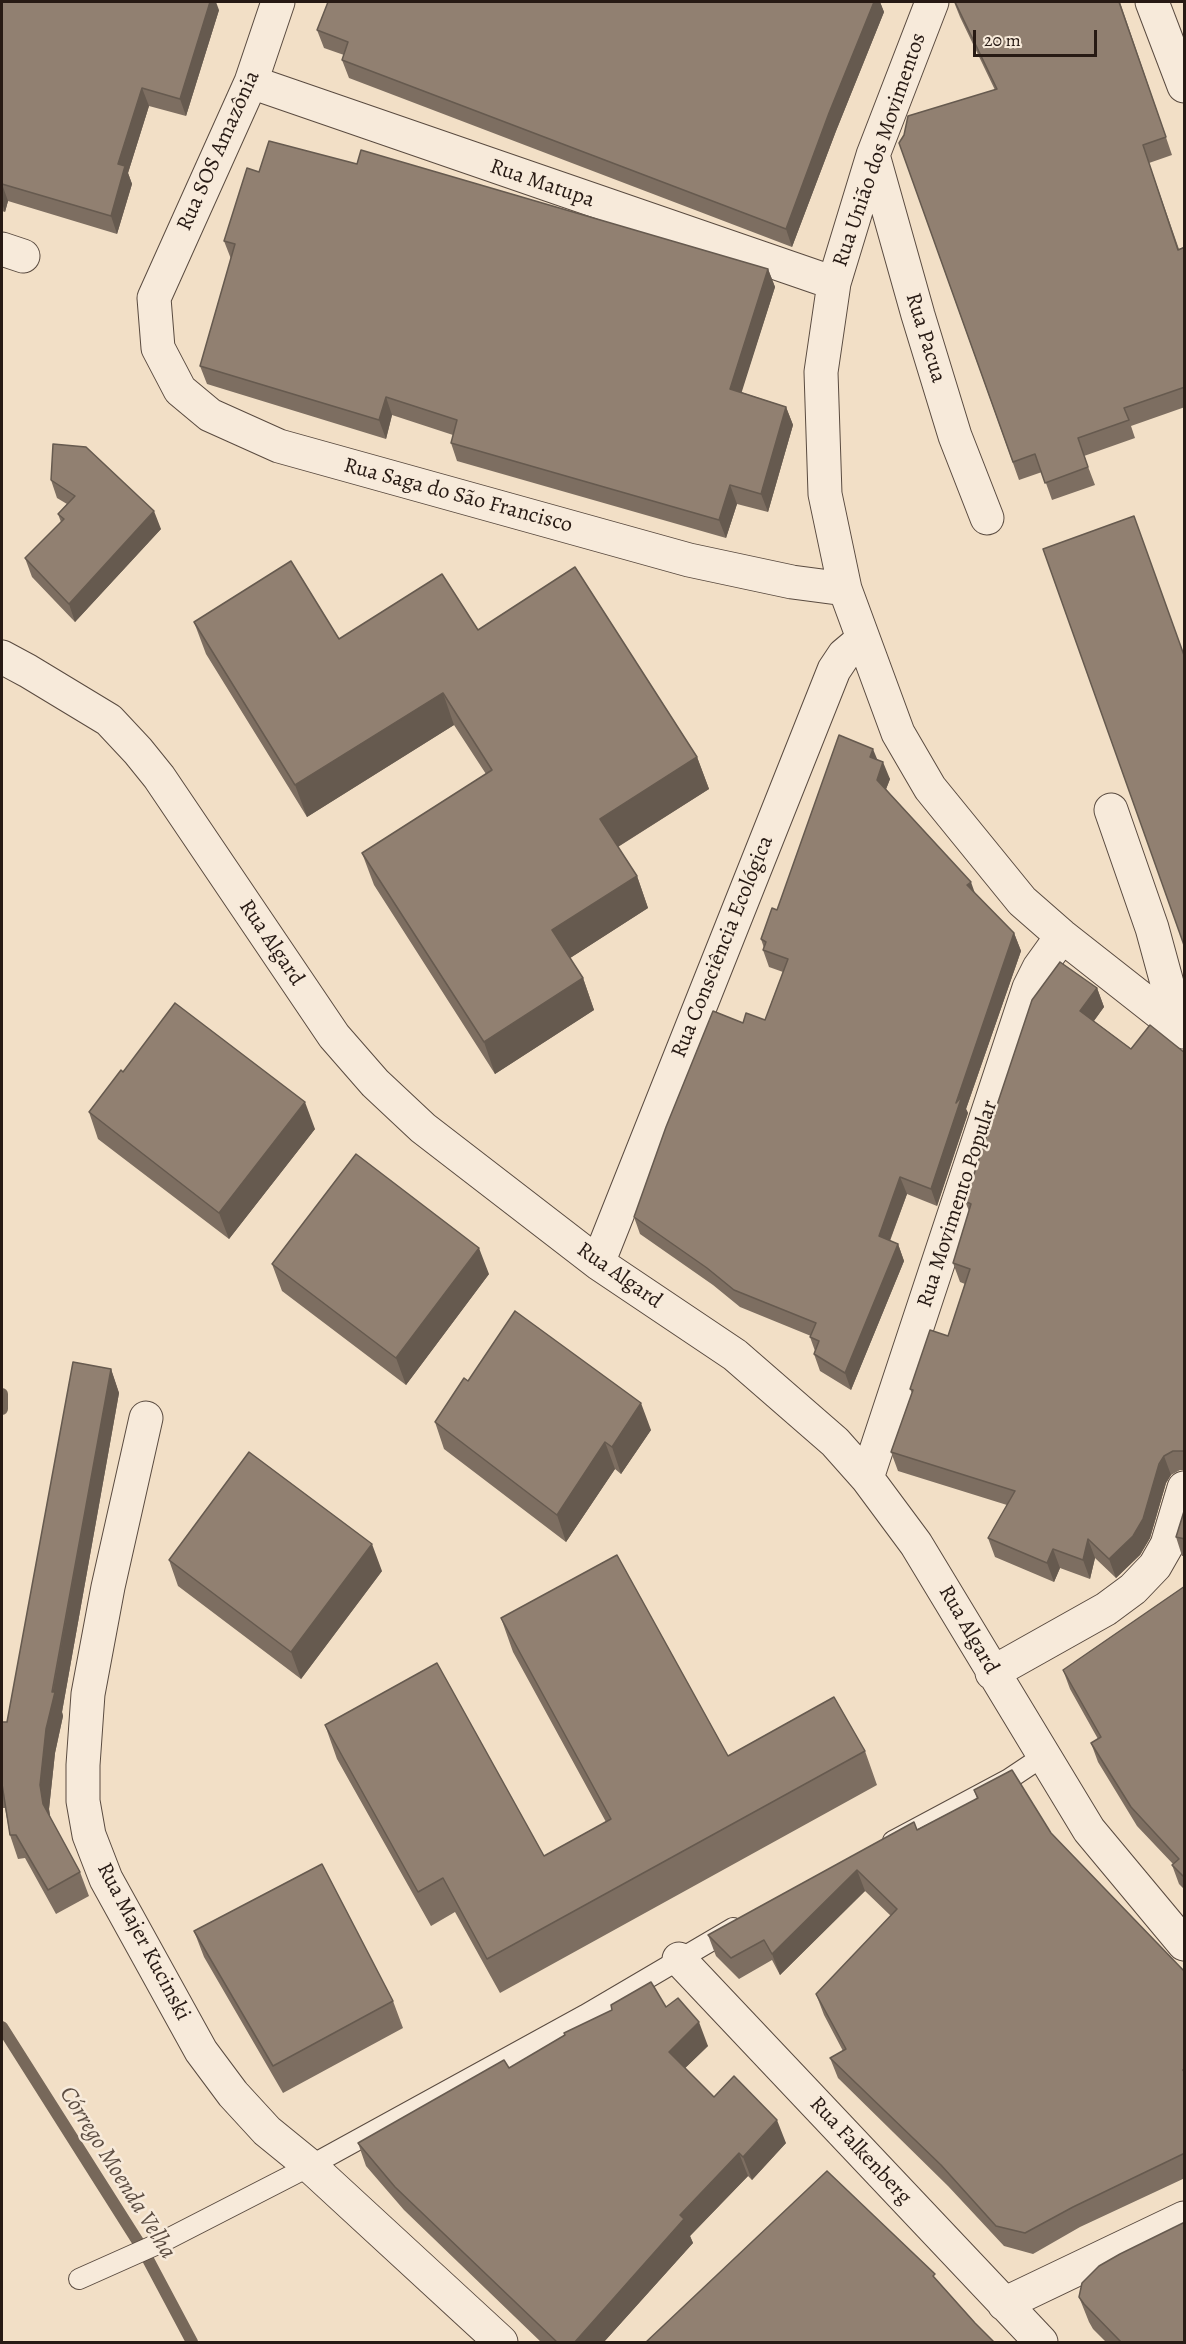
<!DOCTYPE html>
<html>
<head>
<meta charset="utf-8">
<style>
  body { margin:0 }
  #map { position:relative; width:1186px; height:2344px; overflow:hidden; background:#f2dfc6; font-family:Alegreya,serif }
  canvas { display:block }
  .frame { position:absolute; inset:0; border:3px solid #271a14; pointer-events:none }
  .scale { position:absolute; left:973px; top:30px; width:124px; height:27px; box-sizing:border-box; border:3px solid #271a14; border-top:0; padding-left:8px; font-size:18px; line-height:21px; white-space:nowrap; color:#271a14; -webkit-text-stroke:4px #f7eada; paint-order:stroke }
</style>
</head>
<body>
<div id="map">
<canvas width="1186" height="2344"></canvas>
<div class="frame"></div>
<div class="scale">20 m</div>
</div>
<script>
const c = document.querySelector('canvas').getContext('2d');
c.lineJoin = 'round';
function poly(rows) {
  const path = new Path2D();
  for (const r of rows) {
    path.moveTo(r[0], r[1]);
    for (let i = 2; i < r.length; i += 2) path.lineTo(r[i], r[i + 1]);
  }
  return path;
}
function strokePath(path, color, width, dash) {
  c.strokeStyle = color;
  c.lineWidth = width;
  c.lineCap = dash ? 'butt' : 'round';
  c.setLineDash(dash || []);
  c.stroke(path);
}
function fill(path, color) {
  c.fillStyle = color;
  c.fill(path, 'evenodd');
}
function label(font, color, halo, rows, align = 'center') {
  c.font = font + ' Alegreya,serif';
  c.lineWidth = 5;
  c.setLineDash([]);
  c.textBaseline = 'middle';
  c.strokeStyle = halo;
  c.fillStyle = color;
  for (const [text, x, y, turn = 0] of rows) {
    c.save();
    c.translate(x, y);
    c.rotate((+turn || 0) * Math.PI / 180);
    c.textAlign = isNaN(turn) ? turn : align;
    if (halo) c.strokeText(text, 0, 0);
    c.fillText(text, 0, 0);
    c.restore();
  }
}
strokePath(poly([
  [2,1394,2,1409],
  [2,2027,142,2248,192,2342]
]), '#77685a', 12);
const lane = poly([
  [893,1841,1009,1779,1045,1755],
  [79,2279,162,2242,310,2166,585,2015,733,1928]
]);
const street = poly([
  [278,2,251,82,154,298,158,348,180,390,210,415,279,446,689,560,792,582,845,589],
  [932,2,873,155,834,283,821,372,825,494,845,589,898,733,930,788,1022,901,1062,936,1184,1032],
  [1152,2,1184,86],
  [251,82,834,283],
  [873,155,918,315,955,436,987,518],
  [2,249,23,256],
  [2,657,28,671,109,720,138,751,159,777,334,1036,375,1083,423,1128,598,1263,735,1355,835,1442,867,1478,916,1544,1089,1830,1184,1944],
  [1111,810,1152,928,1179,1027],
  [598,1263,834,670,844,655,863,639],
  [146,1418,108,1587,88,1694,83,1765,83,1801,89,1835,106,1879,201,2051,233,2094,267,2131,310,2166,501,2342],
  [867,1478,1029,988,1039,968,1062,936],
  [992,1673,1106,1609,1133,1589,1155,1566,1167,1545,1184,1488],
  [679,1959,1041,2342],
  [1004,2304,1184,2218]
]);
strokePath(lane, '#5a4b40', 22);
strokePath(street, '#5a4b40', 35);
strokePath(lane, '#f7eada', 20);
strokePath(street, '#f7eada', 33);
fill(poly([
  [2,2,219,10,186,116,149,106,128,173,132,184,117,234,8,201,5,212,2,211],
  [328,2,880,2,884,12,836,131,792,247,349,78,342,60,344,55,324,48,317,30],
  [954,2,1120,2,1172,155,1149,163,1179,249,1185,247,1185,407,1131,426,1135,438,1084,456,1095,485,1052,500,1042,472,1019,480,899,143,995,90,960,17],
  [357,164,768,269,775,287,741,392,786,407,793,425,768,512,737,504,726,538,457,461,451,443,453,435,392,415,386,439,207,384,200,366,231,259,224,241,259,172],
  [51,480,161,529,75,622,32,577,25,558,61,522,58,514,67,504,57,498],
  [194,622,339,639,478,630,697,757,709,789,618,847,637,876,648,908,570,958,583,978,594,1010,495,1074,374,885,362,853,486,774,454,725,307,817,206,654],
  [877,759,890,779,886,789,975,893,1014,933,1021,951,966,1109,968,1113,937,1206,907,1194,890,1241,898,1244,904,1261,851,1390,820,1371,814,1354,815,1351,810,1337,811,1336,740,1307,713,1285,640,1234,634,1217,743,1023,765,1020,783,972,769,967,763,950,764,948,761,939,777,910],
  [1097,988,1104,1007,1094,1021,1131,1049,1185,1053,1185,1470,1180,1470,1171,1475,1166,1483,1150,1538,1140,1555,1116,1578,1095,1558,1090,1579,1060,1568,1054,1582,995,1557,988,1538,1007,1505,898,1471,891,1452,912,1393,910,1389,948,1336,965,1284,960,1282,953,1263,969,1211,965,1201],
  [123,1072,315,1129,229,1239,98,1139,89,1112],
  [272,1264,489,1274,406,1385,282,1291],
  [111,1369,119,1393,62,1712,63,1716,55,1753,49,1809,50,1817,80,1872,89,1896,56,1914,25,1858,18,1859,10,1835,5,1808,2,1808,2,1722,7,1722],
  [468,1381,651,1430,621,1474,615,1469,566,1542,444,1449,435,1422],
  [1185,1508,1185,1556,1182,1556,1176,1537],
  [169,1560,382,1571,301,1679,178,1586],
  [1185,1586,1185,1890,1179,1884,1172,1865,1173,1864,1137,1826,1098,1762,1091,1743,1098,1739,1070,1689,1063,1670],
  [501,1618,728,1756,865,1751,877,1785,500,1993,455,1912,431,1926,337,1759,325,1725,544,1856,606,1822,513,1652],
  [974,1790,1051,1833,1185,1972,1185,2178,1080,2227,1033,2254,1004,2246,948,2186,838,2078,830,2058,843,2051,824,2015,816,1994,891,1916,865,1891,780,1975,772,1960,739,1979,716,1956,708,1935,977,1799],
  [194,1931,393,2001,403,2028,283,2093,204,1957],
  [666,2007,708,2046,685,2068,714,2097,786,2143,752,2180,748,2176,690,2236,693,2243,603,2343,542,2343,404,2210,366,2166,358,2143,509,2068],
  [1079,2297,1185,2343,1107,2343,1093,2329,1089,2322]
]), '#7d6e61');
fill(poly([
  [210,2,216,2,219,10,186,116,180,99],
  [874,2,880,2,884,12,836,131,792,247,786,229,829,113],
  [142,88,149,106,128,173,132,184,117,234,111,216,118,164],
  [2,184,8,201,5,212,2,203],
  [768,269,775,287,737,407,730,389],
  [386,397,392,415,386,439,379,420],
  [786,407,793,425,768,512,761,494],
  [730,485,737,504,726,538,719,520],
  [154,511,161,529,75,622,69,604],
  [443,693,454,725,307,817,295,785],
  [873,749,880,766,870,757],
  [697,757,709,789,611,851,600,819],
  [883,762,890,779,883,797,877,780],
  [637,876,648,908,564,962,552,930],
  [971,882,977,899,967,885],
  [1014,933,1021,951,966,1109,968,1113,937,1206,931,1189,956,1103],
  [583,978,594,1010,495,1074,484,1042],
  [1097,988,1104,1007,1087,1030,1080,1011],
  [305,1102,315,1129,229,1239,219,1213],
  [900,1177,907,1194,885,1253,879,1236],
  [898,1244,904,1261,851,1390,845,1373],
  [479,1248,489,1274,406,1385,396,1358],
  [111,1369,119,1393,62,1712,63,1716,55,1753,49,1809,52,1828,43,1804,40,1785,46,1729],
  [641,1403,651,1430,621,1474,612,1447],
  [605,1442,615,1469,566,1542,557,1515],
  [1164,1456,1171,1475,1166,1483,1150,1538,1140,1555,1116,1578,1109,1559],
  [1088,1539,1095,1558,1090,1579,1083,1560],
  [372,1544,382,1571,301,1679,291,1652],
  [1053,1549,1060,1568,1054,1582,1047,1563],
  [857,1870,865,1891,780,1975,772,1954],
  [699,2022,708,2046,678,2075,669,2052],
  [777,2120,786,2143,752,2180,743,2157],
  [739,2153,748,2176,690,2236,693,2243,603,2343,574,2343,680,2215]
]), '#665a4f');
const building = poly([
  [2,2,210,2,180,99,142,88,118,164,125,166,111,216,2,184,2,2],
  [328,2,874,2,829,113,786,229,342,60,348,42,317,30,328,2],
  [955,2,1119,2,1166,137,1143,145,1178,250,1185,247,1185,387,1124,408,1129,420,1078,438,1088,467,1045,483,1035,454,1013,462,899,143,904,135,908,116,997,89,955,2],
  [269,141,357,164,361,150,768,269,730,389,786,407,761,494,730,485,719,520,451,443,457,420,386,397,379,420,200,366,235,244,224,241,247,168,259,172,269,141],
  [53,444,86,447,154,511,69,604,25,558,64,519,58,514,75,496,51,480,53,444],
  [1134,516,1185,658,1185,948,1043,549,1134,516],
  [291,561,339,639,442,574,478,630,575,567,697,757,600,819,637,876,552,930,583,978,484,1042,362,853,492,770,443,693,295,785,194,622,291,561],
  [839,735,873,749,870,757,883,762,877,780,971,882,967,885,1014,933,956,1103,962,1096,931,1189,900,1177,879,1236,898,1244,845,1373,814,1354,819,1341,810,1337,816,1323,734,1290,707,1268,634,1217,666,1127,713,1011,743,1023,746,1013,765,1020,788,959,763,950,766,942,761,939,772,908,777,910,839,735],
  [1060,962,1097,988,1080,1011,1131,1049,1150,1025,1185,1053,1185,1452,1183,1451,1173,1451,1164,1456,1159,1464,1143,1519,1133,1536,1109,1559,1088,1539,1083,1560,1053,1549,1047,1563,988,1538,1015,1491,891,1452,913,1390,910,1389,930,1330,948,1336,970,1269,953,1263,971,1204,965,1201,1032,1000,1060,962],
  [175,1003,305,1102,219,1213,89,1112,121,1070,123,1072,175,1003],
  [356,1154,479,1248,396,1358,272,1264,356,1154],
  [515,1311,641,1403,612,1447,605,1442,557,1515,435,1422,464,1378,468,1381,515,1311],
  [73,1362,111,1369,52,1692,55,1692,46,1729,40,1785,43,1804,80,1872,48,1890,16,1835,10,1835,2,1784,2,1722,7,1722,73,1362],
  [249,1452,372,1544,291,1652,169,1560,249,1452],
  [1185,1508,1185,1539,1176,1537,1185,1508],
  [617,1555,728,1756,834,1697,865,1751,487,1959,443,1878,418,1892,325,1725,437,1663,544,1856,611,1819,501,1618,617,1555],
  [1185,1586,1185,1878,1172,1865,1179,1859,1131,1807,1091,1743,1101,1737,1063,1670,1185,1586],
  [1012,1770,1051,1833,1185,1972,1185,2069,1183,2070,1185,2073,1185,2153,1073,2207,1025,2233,996,2226,941,2165,830,2058,846,2049,816,1994,897,1909,857,1870,772,1954,764,1940,731,1958,708,1935,914,1822,917,1830,978,1798,974,1790,1012,1770],
  [322,1864,393,2001,273,2066,194,1931,322,1864],
  [651,1982,666,2007,678,1998,699,2022,669,2052,714,2097,734,2076,777,2120,743,2157,739,2153,680,2215,684,2219,574,2343,558,2343,395,2187,358,2143,504,2060,509,2068,565,2035,564,2033,612,2010,611,2005,651,1982],
  [827,2171,935,2274,933,2276,975,2323,995,2343,645,2343,827,2171],
  [1185,2222,1185,2343,1122,2343,1084,2304,1079,2297,1082,2283,1099,2266,1120,2254,1185,2222]
]);
fill(building, '#918071');
strokePath(building, '#665a4f', 1.5);
label('22px', '#271a14', '#f7eada', [
  ["Rua União dos Movimentos",880,150,-71],
  ["Rua SOS Amazônia",219,151,-66],
  ["Rua Matupa",542,184,19],
  ["Rua Pacua",925,338,73],
  ["Rua Saga do São Francisco",458,496,15],
  ["Rua Algard",271,943,56],
  ["Rua Consciência Ecológica",723,947,-68],
  ["Rua Movimento Popular",958,1204,-72],
  ["Rua Algard",619,1276,35],
  ["Rua Algard",968,1630,60],
  ["Rua Majer Kucinski",143,1942,62],
  ["Rua Falkenberg",860,2151,47]
]);
label('italic 24px', '#5d4e43', '#f7eada', [
  ["Córrego Moenda Velha",117,2173,58]
]);
</script>
</body>
</html>
